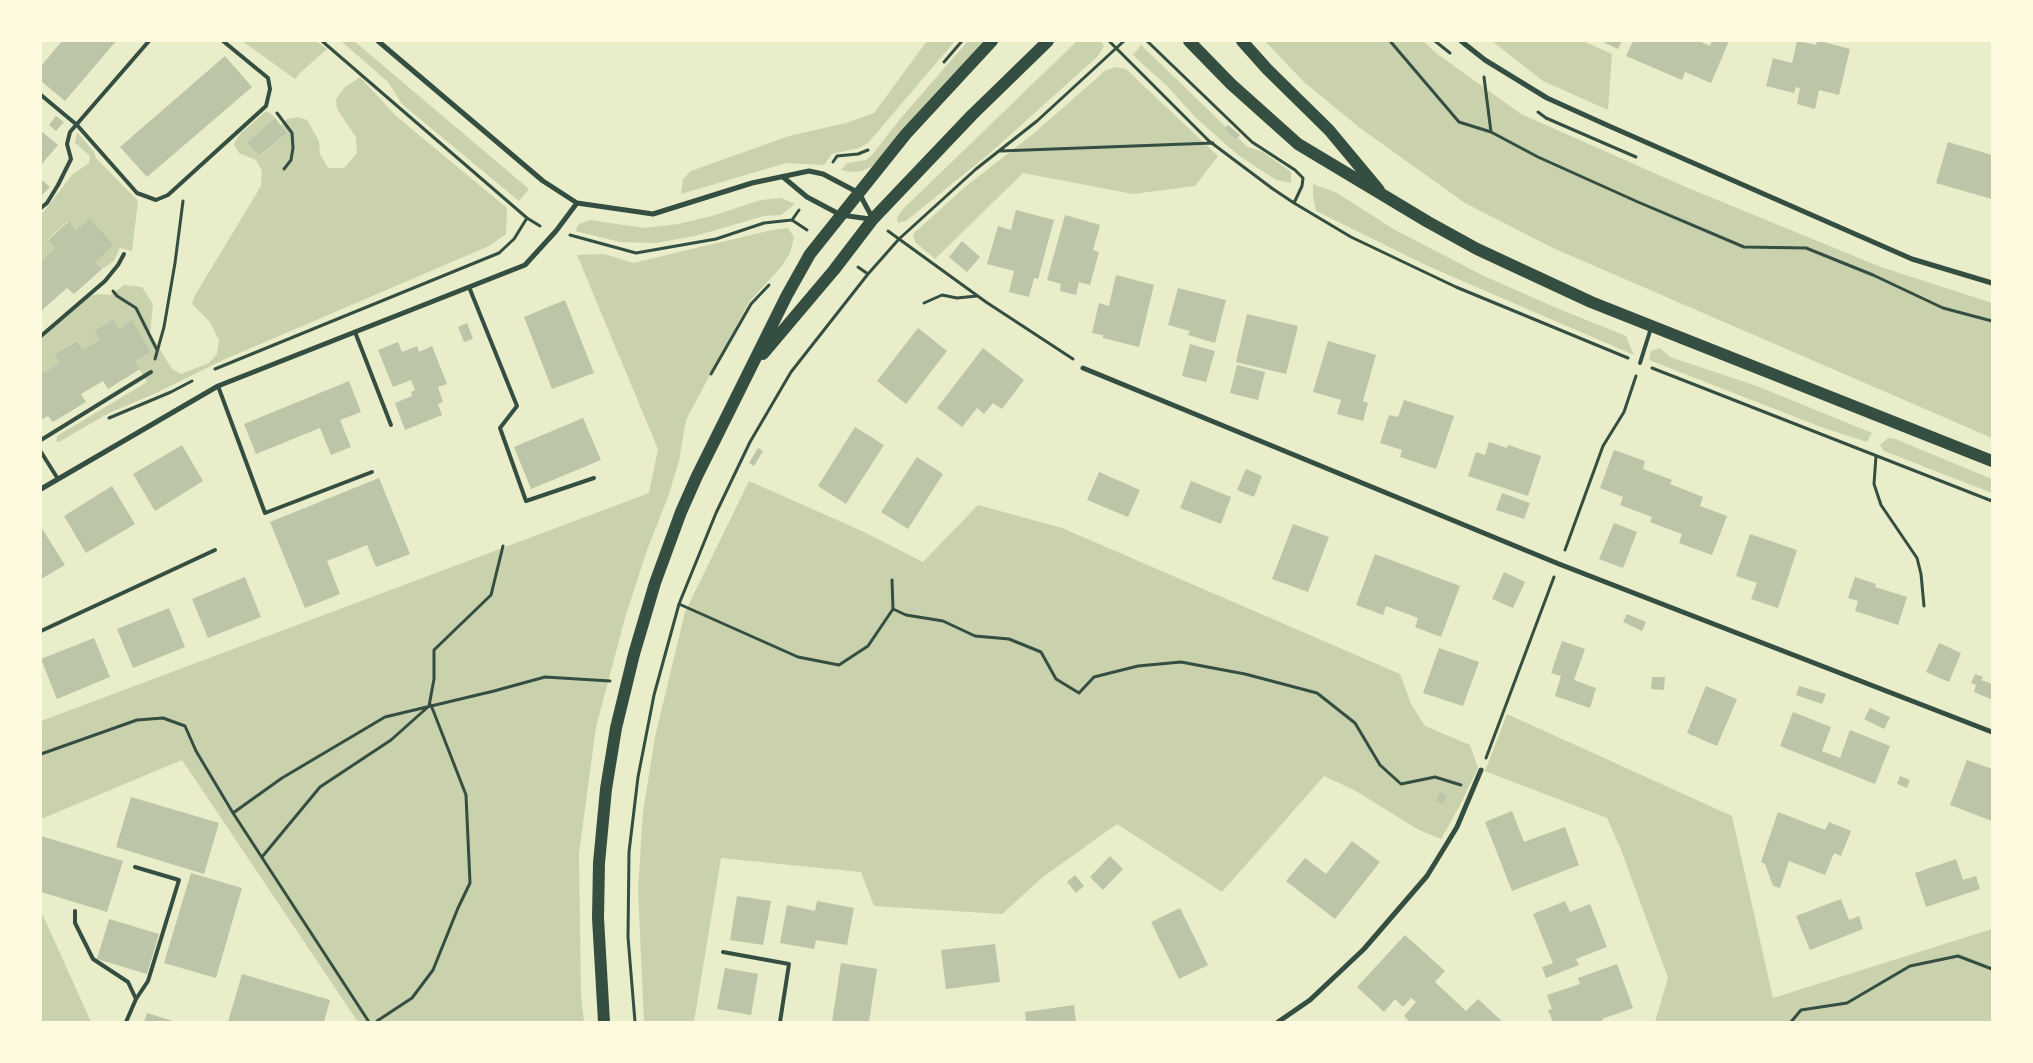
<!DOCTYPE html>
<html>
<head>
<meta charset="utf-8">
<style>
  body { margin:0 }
  #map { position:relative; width:2033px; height:1063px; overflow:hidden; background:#e9edc9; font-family:Mulish,sans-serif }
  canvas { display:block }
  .frame { position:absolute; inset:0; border:42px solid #fefae0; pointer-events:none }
</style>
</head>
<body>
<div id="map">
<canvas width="2033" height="1063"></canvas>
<div class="frame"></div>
</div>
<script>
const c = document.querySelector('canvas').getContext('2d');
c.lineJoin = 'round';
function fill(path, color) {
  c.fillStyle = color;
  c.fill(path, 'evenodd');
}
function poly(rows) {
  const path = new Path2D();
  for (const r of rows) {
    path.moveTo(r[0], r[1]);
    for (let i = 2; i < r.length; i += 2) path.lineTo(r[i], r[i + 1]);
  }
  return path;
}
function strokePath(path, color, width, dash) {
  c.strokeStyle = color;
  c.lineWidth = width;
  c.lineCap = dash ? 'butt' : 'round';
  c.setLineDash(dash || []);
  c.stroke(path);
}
fill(poly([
  [242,41,316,41,327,49,300,73,295,79],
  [341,41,354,41,529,189,519,201,402,104,388,82],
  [927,41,955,41,868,143,859,148,832,154,824,165,786,163,681,194,683,179,691,171,789,136,846,123,874,113],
  [968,41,985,41,881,157,872,166,862,171,850,172,841,170,847,163,866,160,872,155,900,119],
  [1077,41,1100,41,1104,46,1098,56,989,154,906,221,898,223,897,218,902,210],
  [1265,41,1423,41,1436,53,1521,114,1688,188,1881,267,1992,303,1992,438,1553,248,1465,203,1360,128,1304,82],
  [1492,41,1583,41,1612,54,1608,110,1543,81],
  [1141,45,1226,127,1224,129,1236,140,1238,138,1248,147,1263,152,1291,172,1291,183,1276,180,1238,155,1196,118,1167,86,1133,55],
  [1116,67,1126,69,1218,156,1195,186,1133,194,1023,173,935,259,915,242,913,234,965,187,1033,134,1106,70],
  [360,77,396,116,507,208,506,234,489,246,223,360,154,394,109,413,59,442,56,441,57,436,147,382,135,362,151,352,132,321,119,329,113,319,94,331,99,340,82,350,76,341,54,354,60,363,44,372,41,368,41,339,90,296,100,294,111,295,124,285,142,287,153,304,150,333,172,369,181,374,209,363,217,354,219,340,210,322,192,304,194,297,261,186,262,171,256,160,239,153,234,144,240,134,266,111,270,113,275,118,247,142,260,156,287,133,281,125,287,119,298,117,307,120,319,141,320,154,328,168,344,168,357,153,356,137,337,109,336,99,345,87],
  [77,132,94,152,96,158,138,201,132,251,120,248,114,261,102,269,96,262,114,245,90,218,76,230,68,221,48,239,55,248,41,261,41,215,72,175,89,163,90,156,75,143],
  [1313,184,1337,193,1395,230,1484,276,1559,309,1626,336,1634,355,1430,267,1316,211,1313,196],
  [781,198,795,204,781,215,764,216,695,236,656,243,620,242,575,231,579,224,590,220,644,228,678,224,712,216,761,200],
  [788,228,794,237,790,253,781,267,749,302,686,420,679,461,669,494,646,553,625,618,596,727,579,854,581,995,584,1022,358,1022,182,760,41,819,41,721,649,493,658,449,577,255,604,254,633,263,772,230],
  [1660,348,1670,357,1757,386,1872,433,1867,442,1821,427,1649,360,1651,351],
  [1888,438,1895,439,1992,479,1992,493,1884,451,1880,445],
  [749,481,862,531,923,562,978,505,1062,528,1400,674,1411,704,1425,726,1470,745,1478,768,1459,807,1441,839,1419,830,1354,790,1324,776,1222,892,1117,824,1043,877,1002,914,874,906,861,872,721,858,694,1022,644,1022,638,889,643,812,655,737,685,612],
  [1507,714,1732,816,1773,998,1992,929,1992,1022,1655,1022,1668,978,1620,847,1607,818,1485,771],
  [41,911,91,1022,41,1022]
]), '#cad2ad');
fill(poly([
  [62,41,116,41,65,101,41,81,41,66],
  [1601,41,1622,41,1618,49],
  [1633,41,1699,41,1710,46,1712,41,1729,41,1711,83,1685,72,1682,80,1626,56],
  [1797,41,1816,45,1817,41,1820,41,1850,49,1839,95,1819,90,1815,109,1797,104,1800,88,1796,87,1794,93,1766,86,1773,58,1792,63],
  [225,56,252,87,147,177,120,147],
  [56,116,64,122,56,131,49,125],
  [275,118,287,133,259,156,247,142],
  [1228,125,1240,135,1236,140,1224,129],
  [41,131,58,145,41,165],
  [1948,142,1992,155,1992,199,1936,183],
  [42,180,50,187,41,196,41,181],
  [1016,210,1054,220,1038,279,1034,278,1029,297,1009,292,1014,271,987,264,998,226,1011,230],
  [1065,215,1100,225,1093,250,1099,252,1090,285,1079,282,1076,295,1060,291,1061,284,1047,280],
  [90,218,114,245,96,262,102,269,74,294,67,288,41,311,41,261,55,248,48,240,69,221,76,230],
  [962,241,980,257,967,272,949,257],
  [1116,275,1154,285,1139,347,1103,338,1103,335,1092,333,1099,303,1109,306],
  [1178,288,1226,300,1215,343,1188,335,1190,331,1168,325],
  [565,300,594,373,552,389,524,317],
  [1247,314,1298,326,1286,374,1236,362],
  [113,319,119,329,132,320,151,352,135,362,140,369,108,389,103,381,81,394,86,402,53,422,48,416,41,420,41,368,44,372,60,363,54,354,77,341,82,350,99,340,94,331],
  [467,323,473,339,464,342,458,327],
  [918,328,947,351,906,404,877,381],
  [1328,341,1376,355,1363,401,1368,403,1363,421,1337,414,1341,400,1313,392],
  [398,342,402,352,417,346,419,352,432,346,447,384,438,387,443,402,438,404,442,415,405,430,395,403,412,396,411,392,415,390,411,380,393,387,378,350],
  [1190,344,1215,351,1206,382,1182,376],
  [983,348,1024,380,1002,409,993,403,984,414,977,408,962,427,937,408],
  [1237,365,1265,372,1258,400,1230,393],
  [349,381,361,412,340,420,351,447,331,455,320,428,256,454,244,424],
  [1404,400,1454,416,1436,469,1400,457,1402,450,1380,443,1389,415,1398,417],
  [583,418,601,460,531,489,514,447],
  [855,427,884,445,846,504,818,486],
  [1489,442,1507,448,1508,445,1541,456,1528,496,1468,476,1476,452,1485,455],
  [182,445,203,481,155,511,133,474],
  [758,448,763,451,754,466,749,463],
  [1614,450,1645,461,1643,469,1672,480,1670,484,1703,497,1700,506,1727,516,1712,555,1679,543,1682,534,1650,522,1652,517,1620,505,1623,497,1600,488],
  [917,457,943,474,908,529,881,512],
  [1246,469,1262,476,1254,497,1237,490],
  [1099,472,1140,490,1128,517,1087,500],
  [379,478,410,554,376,567,367,545,327,561,340,594,305,608,270,522],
  [1191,481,1231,497,1221,524,1180,508],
  [112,486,135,524,86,553,64,516],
  [1502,493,1530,503,1524,519,1496,510],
  [1614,523,1637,532,1623,568,1599,559],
  [1293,524,1329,537,1308,592,1272,579],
  [41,527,65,565,41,579],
  [1750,534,1797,550,1778,608,1751,599,1757,583,1736,576],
  [1375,554,1460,586,1441,637,1415,627,1418,618,1386,606,1383,615,1356,605],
  [1504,572,1525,582,1513,608,1492,599],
  [245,577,261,617,208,638,192,599],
  [1855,577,1876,584,1875,587,1907,597,1898,625,1855,611,1858,601,1848,598],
  [169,608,185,647,133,668,117,629],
  [1627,614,1646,622,1642,631,1623,622],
  [94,638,110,677,57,699,41,659],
  [1562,641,1585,649,1574,680,1596,688,1590,708,1555,696,1561,676,1551,673],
  [1939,643,1961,653,1949,682,1926,672],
  [1439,648,1479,662,1463,706,1423,693],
  [1975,674,1983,677,1981,680,1992,684,1991,699,1974,692,1976,685,1971,683],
  [1652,677,1665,677,1664,690,1651,689],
  [1706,686,1737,699,1717,746,1687,733],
  [1799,686,1826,694,1822,704,1796,695],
  [1870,708,1890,717,1884,729,1864,719],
  [1793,712,1831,727,1822,751,1840,758,1850,730,1890,746,1875,784,1780,746],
  [1967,760,1992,769,1992,821,1950,805],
  [1900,776,1910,780,1907,788,1897,784],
  [1440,792,1447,795,1443,804,1436,801],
  [131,797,219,823,204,874,116,847],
  [1512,811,1524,842,1565,827,1579,865,1512,891,1485,822],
  [1778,812,1825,830,1829,822,1851,831,1841,856,1834,853,1825,875,1789,861,1780,888,1773,886,1765,864,1761,862],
  [41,836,123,861,107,912,41,892],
  [1352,841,1380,862,1335,919,1286,881,1305,858,1326,874],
  [1110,856,1123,869,1103,890,1090,877],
  [1956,859,1963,880,1976,876,1980,889,1926,907,1915,873],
  [191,873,242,888,216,978,164,963],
  [1075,875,1084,886,1076,893,1067,882],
  [737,896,771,901,763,945,730,940],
  [1841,899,1849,920,1859,916,1863,929,1810,950,1796,916],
  [817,901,854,908,847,945,816,940,814,949,780,943,787,905,815,911],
  [1565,901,1570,912,1590,904,1607,947,1576,959,1579,965,1546,978,1542,967,1553,963,1533,914],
  [1180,908,1208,965,1179,979,1151,922],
  [109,919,159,934,147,974,97,959],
  [1405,935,1445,971,1435,982,1466,1011,1478,999,1503,1022,1410,1022,1404,1016,1416,1002,1411,998,1403,1007,1395,999,1384,1012,1357,987],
  [995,944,1000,982,946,989,941,950],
  [841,963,877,969,869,1022,832,1022],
  [1617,964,1633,1008,1602,1019,1603,1022,1553,1022,1548,1010,1552,1009,1547,995,1580,984,1578,978],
  [725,968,758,974,751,1015,717,1009],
  [242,974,330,1000,324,1022,228,1022],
  [1074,1005,1076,1022,1026,1022,1025,1012],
  [147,1013,173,1021,173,1022,144,1022]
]), '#bcc5a7');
strokePath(poly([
  [322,41,527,218,540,226],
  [1109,41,1209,141,1273,189,1294,203,1351,237,1456,287,1628,358],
  [1147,41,1252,142,1295,170,1303,178,1302,186,1294,203],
  [1390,41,1459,122,1491,132,1538,157,1638,202,1744,247,1806,248,1873,275,1943,308,1992,321],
  [1435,41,1450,53],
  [944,62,962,41],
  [1484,77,1491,132],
  [1538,112,1546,118,1636,157],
  [277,113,292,133,293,148,291,160,284,169],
  [1000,151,1213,143],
  [833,162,837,156,858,154,868,150],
  [792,220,799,210],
  [888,231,986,302,1073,359],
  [570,235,636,253,716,239,764,223,792,220,807,230],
  [858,267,868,274],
  [113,291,117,296,136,308,157,350],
  [924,303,942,295,957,298,977,296],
  [155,359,164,327,175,263,183,201],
  [1652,368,1992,501],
  [215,369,499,253,514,239,527,218],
  [711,374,751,304,769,285],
  [109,418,171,392,192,381],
  [1876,456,1874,484,1881,505,1917,558,1921,574,1924,606],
  [1565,550,1603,446,1624,412,1636,376],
  [892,580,893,609,906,615,943,621,975,636,1009,639,1041,652,1056,679,1079,693,1094,677,1138,666,1181,662,1245,674,1317,693,1355,723,1380,765,1401,784,1435,777,1461,785],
  [679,604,798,657,839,665,868,646,893,609],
  [41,754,137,720,163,718,185,726,196,751,233,813,369,1022],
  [1486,758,1554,577],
  [233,813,282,778,385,717,494,691,545,677,610,681],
  [262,857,320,787,391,740,429,706,434,679,434,650,491,595,503,546],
  [377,1021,412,998,433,970,458,908,470,883,466,795,431,705],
  [635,1022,628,937,629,852,638,777,654,695,679,604,716,513,750,442,791,372,868,274,899,239,976,169,1037,121,1124,41],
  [1791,1022,1801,1010,1847,1003,1910,966,1958,956,1992,969]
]), '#344e41', 3);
strokePath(poly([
  [41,95,77,125,137,193,156,200,168,195,266,106,270,89,268,78,223,41],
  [41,208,47,203,58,185,71,159,67,144,70,132,149,41],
  [469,287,517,406,500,428,526,501,594,478],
  [355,332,391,425],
  [41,336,105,281,118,265,124,254],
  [1640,363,1651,328],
  [218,386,265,513,372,472],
  [41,440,151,372],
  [41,452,58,479],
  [41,631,215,550],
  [75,911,75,923,93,959,128,982,136,999],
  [723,952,789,964,780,1022],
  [126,1022,136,999,148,981,179,880,135,867]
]), '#344e41', 4);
strokePath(poly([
  [378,41,543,181,577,203,653,214,752,183,809,171,823,174,859,193,873,219],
  [1461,41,1485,60,1547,98,1609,126,1912,259,1992,283],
  [783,177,807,197,841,215,870,219],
  [1083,368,1559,564,1992,732],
  [41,489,218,386,525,265,556,231,577,203],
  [1278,1022,1310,1000,1364,949,1427,876,1457,827,1481,770]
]), '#344e41', 5);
strokePath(poly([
  [1189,41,1231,84,1298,144,1428,222,1477,249,1591,302,1992,461],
  [1242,41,1267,69,1329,130,1379,190],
  [763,354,834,270,873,219,972,115,1048,41],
  [604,1022,598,918,599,863,606,789,616,728,634,654,655,583,681,512,697,476,787,295,810,254,906,134,992,41]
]), '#344e41', 12);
</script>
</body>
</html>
